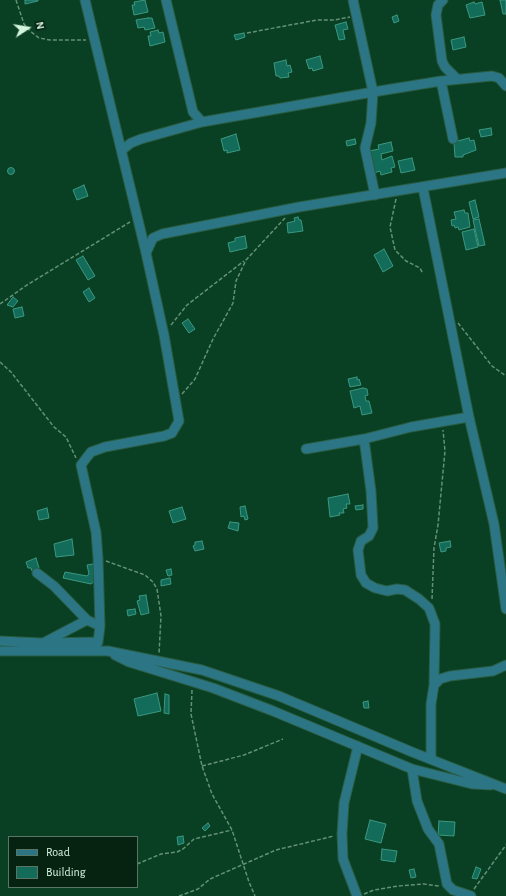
<!DOCTYPE html>
<html>
<head>
<meta charset="utf-8">
<style>
  body { margin:0 }
  #map { position:relative; width:506px; height:896px; overflow:hidden; background:#093f22; font-family:"Alegreya Sans",sans-serif }
  canvas { display:block }
  .legend { position:absolute; left:8px; top:836px; width:130px; height:52px; box-sizing:border-box; background:#062211; border:1px solid #587663; margin:0; padding:5px 7px; list-style:none; font-size:12px; color:#d3f5dd }
  .legend li { display:flex; align-items:center; gap:8px; height:20px }
  .legend b { width:20px; border:1px solid #587663 }
  .north { position:absolute; left:8px; top:8px; width:40px; height:40px; -webkit-text-stroke:3px #062211; paint-order:stroke; rotate:78deg; font-size:11px; font-weight:700; line-height:16px; text-align:center; color:#d3f5dd }
  .north::after { content:''; display:block; margin:auto; width:14px; height:18px; background:#d3f5dd; clip-path:polygon(50% 0,100% 100%,50% 72%,0 100%) }
</style>
</head>
<body>
<div id="map">
<canvas width="506" height="896"></canvas>
<ul class="legend">
<li><b style="height:5px;background:#2b7584"></b>Road</li>
<li><b style="height:11px;background:#126c59"></b>Building</li>
</ul>
<div class="north">N</div>
</div>
<script>
const c = document.querySelector('canvas').getContext('2d');
c.lineJoin = 'round';
function fill(path, color) {
  c.fillStyle = color;
  c.fill(path, 'evenodd');
}
function poly(rows) {
  const path = new Path2D();
  for (const r of rows) {
    if (r.length === 3) {
      path.moveTo(r[0] + r[2], r[1]);
      path.arc(r[0], r[1], r[2], 0, 2 * Math.PI);
      continue;
    }
    path.moveTo(r[0], r[1]);
    for (let i = 2; i < r.length; i += 2) path.lineTo(r[i], r[i + 1]);
  }
  return path;
}
function strokePath(path, color, width, dash) {
  c.strokeStyle = color;
  c.lineWidth = width;
  c.lineCap = dash ? 'butt' : 'round';
  c.setLineDash(dash || []);
  c.stroke(path);
}
const building = poly([
  [25,0,38,0,38,1,25,4,25,0],
  [145,0,148,12,134,15,132,5,135,5,134,2,145,0],
  [500,0,506,0,506,14,503,14,500,0],
  [474,2,475,4,482,2,485,15,470,18,466,5,474,2],
  [397,15,399,21,394,23,392,17,397,15],
  [148,18,152,18,155,28,145,30,144,27,138,28,136,20,148,18],
  [346,22,348,29,343,30,345,39,339,40,335,25,346,22],
  [158,30,159,33,163,32,165,42,150,46,148,36,151,36,150,32,158,30],
  [244,33,245,37,236,40,234,35,244,33],
  [464,37,466,47,453,50,451,40,464,37],
  [320,56,323,68,313,71,312,68,309,69,306,60,320,56],
  [286,60,287,66,290,65,292,72,288,73,289,77,280,78,279,76,276,76,274,63,286,60],
  [491,128,492,135,481,137,479,130,491,128],
  [236,134,240,150,227,153,227,150,224,151,221,139,236,134],
  [469,138,470,141,474,140,476,150,463,155,463,157,455,157,454,142,469,138],
  [355,139,356,144,347,146,346,141,355,139],
  [391,142,393,151,381,154,382,160,392,156,395,167,391,168,392,172,381,175,380,171,374,173,369,151,379,149,378,145,391,142],
  [412,158,415,170,401,173,398,161,412,158],
  [11,171,3.5],
  [84,185,88,196,77,200,73,190,84,185],
  [475,200,479,217,473,219,469,202,475,200],
  [464,210,465,213,468,213,470,227,459,230,458,227,455,228,454,225,452,226,451,220,456,219,454,212,464,210],
  [298,217,299,220,301,220,303,231,288,233,287,223,295,221,294,218,298,217],
  [479,219,485,245,479,246,473,220,479,219],
  [474,229,478,247,466,250,462,232,474,229],
  [245,236,247,248,230,252,228,243,235,241,235,238,245,236],
  [384,249,393,266,383,272,374,255,384,249],
  [83,256,95,276,88,280,76,260,83,256],
  [89,288,95,298,89,302,83,292,89,288],
  [13,297,18,301,13,307,7,305,13,297],
  [22,307,24,316,15,318,13,309,22,307],
  [188,319,195,329,189,333,182,323,188,319],
  [357,377,357,380,359,379,361,385,350,387,348,379,357,377],
  [363,388,367,389,368,395,365,396,366,401,369,401,372,413,362,415,360,406,354,408,350,391,363,388],
  [348,494,350,504,346,504,347,508,343,509,344,513,339,513,340,515,330,517,328,498,348,494],
  [363,505,363,509,356,510,355,506,363,505],
  [245,506,248,519,245,520,244,516,241,517,240,507,245,506],
  [182,507,186,519,173,523,169,511,182,507],
  [47,508,49,518,39,520,37,511,47,508],
  [230,522,239,523,238,531,228,528,230,522],
  [72,539,74,555,56,557,54,544,72,539],
  [202,541,204,549,195,551,193,546,195,545,195,542,202,541],
  [450,541,451,547,446,548,446,551,441,552,439,543,450,541],
  [36,558,39,568,32,571,31,568,28,568,26,562,36,558],
  [93,564,97,579,91,584,63,578,65,572,87,576,89,574,87,565,93,564],
  [171,569,172,575,168,576,166,570,171,569],
  [170,578,171,584,161,586,161,580,170,578],
  [146,595,149,613,141,615,137,601,140,600,139,596,146,595],
  [135,609,136,614,128,616,127,610,135,609],
  [157,693,161,711,138,716,134,699,157,693],
  [165,694,169,695,169,714,164,713,165,694],
  [368,701,369,708,364,708,363,702,368,701],
  [370,820,386,824,381,843,365,839,370,820],
  [439,821,455,822,454,836,438,835,439,821],
  [208,823,210,826,205,831,202,828,208,823],
  [183,836,184,843,178,845,177,837,183,836],
  [382,849,397,851,395,862,381,860,382,849],
  [476,867,481,869,477,879,472,878,476,867],
  [414,869,416,877,411,878,409,870,414,869]
]);
fill(building, '#126c59');
strokePath(building, '#3c9881', 1);
const minor = poly([
  [85,0,146,253,164,335,179,421,172,433,164,436,105,447,91,452,81,465,96,532,98,558,100,626,98,642,94,650],
  [166,0,193,112,202,122],
  [353,0,373,92,371,123,365,148,375,195],
  [443,0,438,5,436,15,442,61,445,67,457,79],
  [441,81,453,139],
  [122,150,131,143,141,139,202,122,373,92,441,81,492,76,499,78,506,86],
  [423,188,469,417,494,524,506,609],
  [146,253,153,238,162,234,299,207,506,173],
  [364,439,371,491,373,528,369,536,361,541,358,550,361,575,366,583,375,588,387,591,397,589,405,590,419,599,429,608,435,624,434,685],
  [306,449,364,439,411,427,469,417],
  [37,573,54,586,87,620,100,626],
  [0,641,43,643,98,642],
  [43,643,87,620],
  [0,651,108,651,202,670,279,696,412,752,506,789],
  [115,655,129,662,213,688,273,711,412,769,472,784,491,785],
  [431,759,431,704,434,685,440,679,450,676,493,671,506,665],
  [412,769,417,801,428,829,439,844,447,884,453,890,471,896],
  [357,896,343,859,342,834,344,803,358,746]
]);
strokePath(minor, '#295c40', 11);
strokePath(poly([
  [16,0,24,24,30,31,39,38,50,40,86,40],
  [247,33,317,20,334,20,350,17],
  [396,199,390,227,395,250,406,261,420,268,423,274],
  [0,304,27,285,130,222],
  [458,323,492,366,506,376],
  [171,325,187,305,244,261],
  [0,362,11,372,54,427,66,437,76,458],
  [182,394,195,379,213,339,233,303,236,281,246,260,285,218],
  [106,561,145,575,153,582,157,589,161,616,159,654],
  [432,599,434,548,438,525,445,451,443,430],
  [192,690,191,714,202,766,212,794,232,830,249,882,255,896],
  [202,766,244,755,283,739],
  [137,864,161,854,177,852,183,849,194,839,232,830],
  [474,889,506,845],
  [364,894,374,890,398,886,424,884,439,886],
  [179,896,198,889,210,879,276,850,334,836]
]), '#649176', 1.5, [4, 2]);
strokePath(minor, '#2b7584', 9);
</script>
</body>
</html>
